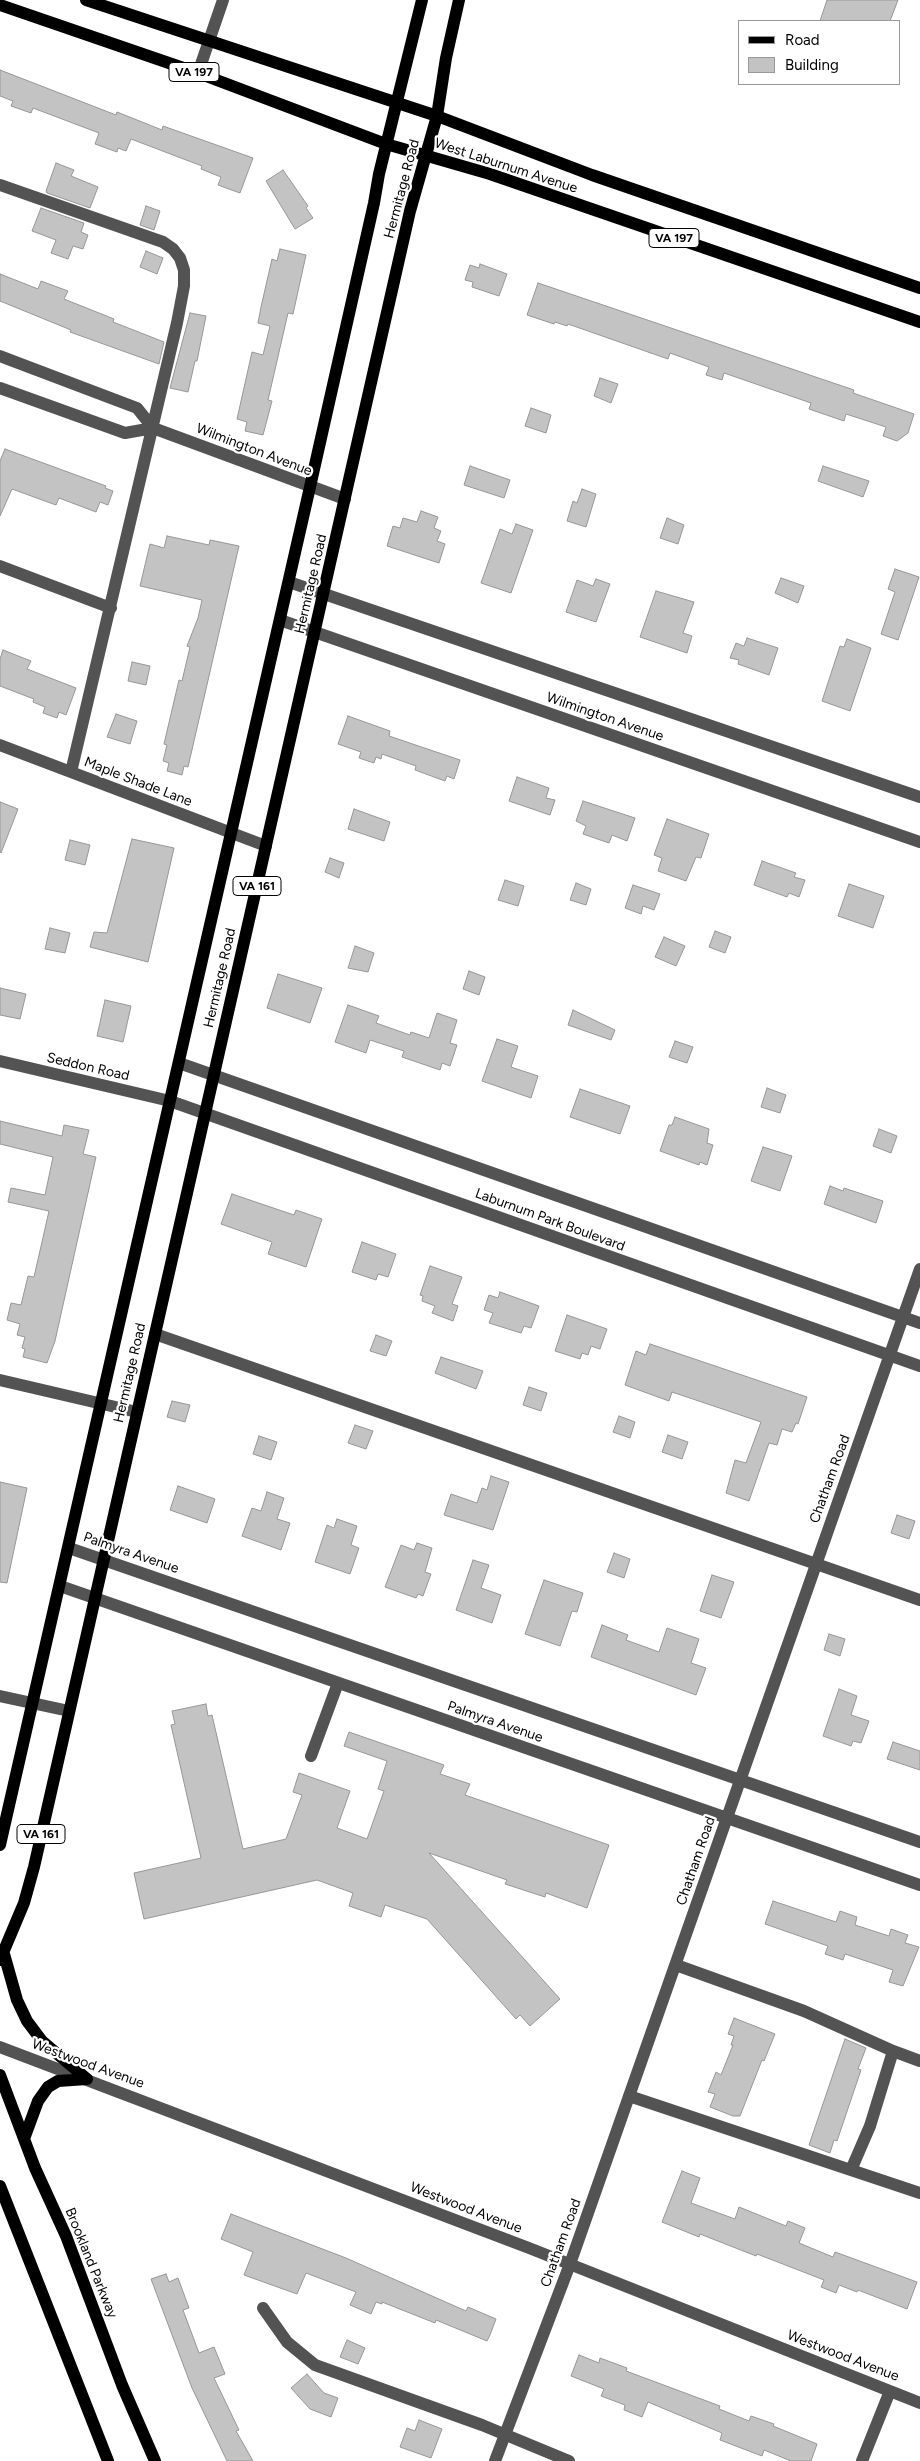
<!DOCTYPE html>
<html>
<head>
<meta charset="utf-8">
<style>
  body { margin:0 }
  #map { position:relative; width:920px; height:2461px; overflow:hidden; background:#fff; font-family:Figtree,sans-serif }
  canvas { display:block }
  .legend { position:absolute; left:738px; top:20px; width:162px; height:65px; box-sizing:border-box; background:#fff; border:1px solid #999; margin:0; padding:6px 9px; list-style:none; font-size:15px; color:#000 }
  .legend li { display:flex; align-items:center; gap:10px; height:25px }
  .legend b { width:25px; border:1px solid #999 }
</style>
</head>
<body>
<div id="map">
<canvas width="920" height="2461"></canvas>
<ul class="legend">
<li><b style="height:6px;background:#000"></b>Road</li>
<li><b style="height:14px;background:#c3c3c3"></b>Building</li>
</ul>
</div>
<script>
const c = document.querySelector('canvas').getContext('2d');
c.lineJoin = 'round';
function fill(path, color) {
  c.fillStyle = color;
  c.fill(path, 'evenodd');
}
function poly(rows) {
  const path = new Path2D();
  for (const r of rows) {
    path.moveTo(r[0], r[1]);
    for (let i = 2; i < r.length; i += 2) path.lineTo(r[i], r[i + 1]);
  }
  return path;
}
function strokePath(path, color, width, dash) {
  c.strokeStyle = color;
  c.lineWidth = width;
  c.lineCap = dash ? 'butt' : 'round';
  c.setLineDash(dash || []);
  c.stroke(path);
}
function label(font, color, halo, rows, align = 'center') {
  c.font = font + ' Figtree,sans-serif';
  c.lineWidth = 4.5;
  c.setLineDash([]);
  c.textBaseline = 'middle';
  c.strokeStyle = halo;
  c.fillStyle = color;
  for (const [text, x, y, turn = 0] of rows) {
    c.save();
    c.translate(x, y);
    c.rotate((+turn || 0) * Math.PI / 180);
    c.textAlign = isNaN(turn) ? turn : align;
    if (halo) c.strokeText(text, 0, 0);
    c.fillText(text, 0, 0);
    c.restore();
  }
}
const building = poly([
  [827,0,898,0,890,21,820,21,827,0],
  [0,70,116,115,117,112,162,130,163,126,253,158,240,193,218,185,221,177,201,169,202,166,131,139,126,151,118,148,117,152,95,144,99,133,33,108,31,113,11,106,13,101,0,96,0,70],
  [56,163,74,170,71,176,98,187,90,208,47,193,46,191,56,163],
  [283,170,308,206,306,208,313,218,295,229,266,181,283,170],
  [146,206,160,211,154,230,140,225,146,206],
  [41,208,84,223,81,232,88,235,83,249,73,246,68,259,51,253,56,240,32,231,41,208],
  [280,249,306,255,293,314,288,313,268,400,272,401,263,435,245,431,247,422,237,419,252,352,263,355,270,326,258,323,261,307,272,259,277,261,280,249],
  [146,251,163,258,157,274,140,267,146,251],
  [480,264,507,274,499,296,472,287,473,282,465,280,470,265,479,268,480,264],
  [0,274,38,289,41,281,68,291,64,299,114,319,113,322,164,342,159,364,70,332,71,330,0,301,0,274],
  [538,283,854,390,853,393,914,414,908,433,897,441,883,436,886,427,846,414,844,421,809,409,811,403,724,373,722,380,706,375,709,367,670,353,668,359,568,324,567,326,555,322,554,324,527,315,538,283],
  [190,313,206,316,197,361,195,361,188,392,170,388,190,313],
  [600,378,618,384,611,403,594,396,600,378],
  [531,408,551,415,546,433,525,426,531,408],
  [5,449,106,486,105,488,113,491,108,505,100,502,96,512,59,498,56,505,12,489,0,516,0,461,5,449],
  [470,466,510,480,504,498,464,485,470,466],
  [823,466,869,481,863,497,818,481,823,466],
  [582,489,596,494,586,527,567,521,573,501,577,503,582,489],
  [421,511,438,517,434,528,441,531,437,541,445,544,439,563,387,546,393,526,400,528,403,518,417,522,421,511],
  [667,518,684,525,678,544,660,538,667,518],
  [516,524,533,530,511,593,481,583,500,529,512,534,516,524],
  [167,536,209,545,210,540,239,546,188,767,184,766,182,775,167,771,169,763,163,761,167,745,164,744,179,680,182,681,190,647,187,646,198,618,202,600,140,586,150,544,164,548,167,536],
  [895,569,919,577,898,640,881,634,895,592,888,589,895,569],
  [781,578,804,586,798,603,775,593,781,578],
  [596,579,610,584,596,622,566,612,577,580,593,586,596,579],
  [656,591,694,602,683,633,692,636,687,653,640,637,656,591],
  [747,638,778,648,769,675,738,664,739,660,730,658,736,643,744,646,747,638],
  [847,639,871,648,850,711,822,701,840,646,844,647,847,639],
  [3,650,31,661,27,669,76,688,66,715,59,712,57,718,43,713,45,707,33,702,34,699,0,686,0,659,3,650],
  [132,662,150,666,146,685,128,681,132,662],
  [116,714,137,721,130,744,107,737,116,714],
  [348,716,390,731,389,736,460,760,454,779,447,776,445,781,415,770,416,766,382,754,381,759,376,757,374,763,359,758,361,752,338,744,348,716],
  [517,777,549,788,546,798,555,800,550,815,509,801,517,777],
  [583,801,635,818,627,841,612,835,609,843,583,834,586,826,576,821,583,801],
  [0,802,18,809,1,853,0,852,0,802],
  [354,809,390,822,384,841,348,829,354,809],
  [667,819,709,834,701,858,696,857,686,881,658,871,662,858,654,855,667,819],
  [132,839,174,848,148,962,90,947,94,932,107,933,132,839],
  [70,840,90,845,85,865,65,860,70,840],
  [330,858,344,863,339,878,325,872,330,858],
  [762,861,796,873,794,877,805,880,799,897,789,893,787,897,754,885,762,861],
  [505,880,524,886,518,906,498,900,505,880],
  [576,883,591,889,586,905,570,900,576,883],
  [849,884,884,896,873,928,838,916,849,884],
  [633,885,660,894,654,910,643,906,641,914,625,908,633,885],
  [50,928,70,933,65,953,45,949,50,928],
  [715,931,731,937,725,953,709,947,715,931],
  [664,937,685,946,676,966,655,957,664,937],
  [355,946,374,953,368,972,348,968,355,946],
  [469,971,485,977,479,995,463,989,469,971],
  [278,974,322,988,310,1023,267,1008,278,974],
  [0,988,26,994,20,1019,0,1015,0,988],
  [105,1000,131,1006,123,1042,97,1036,105,1000],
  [348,1005,379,1016,376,1023,410,1035,411,1032,429,1038,437,1013,457,1020,450,1043,457,1045,450,1066,442,1063,440,1070,402,1057,404,1051,370,1040,366,1053,335,1042,348,1005],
  [573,1010,615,1030,611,1040,568,1025,573,1010],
  [497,1039,518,1046,511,1067,538,1076,531,1098,482,1081,497,1039],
  [675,1041,693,1047,687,1063,669,1057,675,1041],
  [767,1088,786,1095,780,1113,761,1107,767,1088],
  [580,1089,630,1106,620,1134,570,1117,580,1089],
  [675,1117,709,1129,707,1143,713,1145,707,1165,700,1162,699,1165,660,1151,669,1125,672,1125,675,1117],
  [0,1121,62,1136,64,1125,89,1130,83,1154,96,1157,55,1341,47,1363,23,1357,25,1349,22,1348,25,1337,17,1335,20,1324,7,1320,11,1303,21,1305,28,1276,34,1277,49,1211,8,1202,11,1188,45,1195,53,1157,0,1144,0,1121],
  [879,1129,897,1136,891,1153,873,1146,879,1129],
  [763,1147,792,1156,780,1191,751,1181,763,1147],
  [830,1186,843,1191,844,1188,883,1201,876,1223,824,1204,830,1186],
  [232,1194,294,1215,296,1210,322,1219,306,1267,268,1254,272,1242,221,1224,232,1194],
  [362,1242,396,1254,388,1277,378,1274,376,1280,352,1272,362,1242],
  [430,1266,462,1277,452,1304,458,1306,453,1321,432,1313,435,1306,422,1301,423,1296,420,1295,430,1266],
  [500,1292,539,1306,531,1328,524,1326,521,1333,489,1323,493,1313,484,1310,489,1295,498,1298,500,1292],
  [567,1315,607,1329,600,1349,591,1346,588,1355,582,1353,580,1359,555,1351,567,1315],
  [376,1335,392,1341,386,1356,370,1351,376,1335],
  [650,1344,807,1397,798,1424,796,1423,792,1432,782,1429,777,1445,769,1443,749,1501,726,1493,735,1460,746,1463,761,1422,672,1392,669,1401,625,1385,636,1351,646,1355,650,1344],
  [441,1357,483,1371,476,1389,435,1373,441,1357],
  [529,1387,547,1393,541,1411,523,1405,529,1387],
  [172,1401,190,1405,185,1422,167,1417,172,1401],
  [619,1416,635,1422,630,1438,613,1432,619,1416],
  [355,1425,373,1431,366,1449,348,1443,355,1425],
  [668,1435,688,1442,682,1459,662,1452,668,1435],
  [259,1436,277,1442,271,1460,253,1454,259,1436],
  [491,1476,509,1482,493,1530,444,1515,451,1494,477,1503,482,1488,487,1490,491,1476],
  [0,1482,27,1488,7,1583,0,1582,0,1482],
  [178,1486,215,1499,207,1523,170,1510,178,1486],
  [267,1492,284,1498,277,1519,290,1523,281,1550,242,1536,252,1508,261,1511,267,1492],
  [897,1515,915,1521,909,1539,891,1533,897,1515],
  [337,1519,357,1526,351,1545,359,1548,350,1574,315,1562,327,1525,334,1528,337,1519],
  [417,1543,432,1548,425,1572,431,1574,423,1596,418,1594,416,1598,385,1587,401,1545,414,1550,417,1543],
  [614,1553,630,1559,624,1578,607,1572,614,1553],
  [473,1560,489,1565,481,1588,501,1595,492,1623,456,1610,473,1560],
  [712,1575,734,1582,721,1618,700,1611,712,1575],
  [544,1580,583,1593,577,1612,572,1611,560,1646,525,1634,544,1580],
  [602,1625,628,1635,626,1640,659,1652,667,1628,699,1639,691,1663,706,1668,696,1695,591,1657,602,1625],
  [829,1634,845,1639,840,1656,824,1650,829,1634],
  [839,1689,857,1696,851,1715,869,1721,861,1743,853,1741,851,1746,823,1736,839,1689],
  [206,1704,208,1716,212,1715,243,1849,286,1839,302,1795,293,1792,299,1773,350,1791,337,1828,367,1839,384,1791,378,1789,387,1761,344,1746,349,1732,444,1765,440,1774,470,1784,465,1795,609,1845,587,1908,546,1893,545,1897,505,1884,507,1880,429,1853,560,1999,530,2026,520,2015,516,2019,427,1919,385,1905,381,1917,349,1906,353,1893,317,1880,144,1919,134,1873,201,1858,171,1725,175,1724,172,1711,206,1704],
  [893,1742,920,1751,920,1770,887,1759,893,1742],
  [773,1901,836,1922,840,1911,857,1917,855,1925,889,1936,891,1929,908,1935,905,1943,919,1947,903,1986,889,1982,893,1970,845,1954,843,1960,825,1954,828,1946,765,1924,773,1901],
  [734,2018,775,2034,764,2061,762,2060,740,2116,733,2116,710,2107,715,2094,708,2092,716,2072,721,2075,733,2045,731,2045,734,2036,728,2034,734,2018],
  [845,2039,866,2048,858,2069,861,2070,837,2141,834,2140,830,2153,809,2145,845,2039],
  [682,2171,700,2178,691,2203,735,2219,739,2207,786,2226,788,2221,805,2228,799,2243,833,2257,835,2252,917,2282,907,2309,858,2290,857,2292,839,2285,836,2293,821,2287,824,2280,757,2254,756,2256,700,2234,699,2237,662,2222,682,2171],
  [231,2214,346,2258,466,2311,468,2307,496,2319,490,2335,487,2341,436,2320,435,2323,382,2302,382,2304,376,2302,371,2314,350,2305,356,2292,306,2273,297,2294,244,2275,253,2252,221,2239,231,2214],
  [166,2274,169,2282,178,2278,189,2308,183,2310,199,2353,214,2347,225,2374,214,2378,239,2430,236,2431,253,2461,227,2461,192,2388,151,2279,166,2274],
  [347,2340,365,2348,358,2364,340,2357,347,2340],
  [579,2355,599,2363,600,2358,627,2368,626,2371,720,2406,719,2409,749,2421,751,2416,774,2424,773,2426,817,2444,811,2461,791,2461,764,2450,762,2456,720,2440,722,2433,648,2402,642,2417,624,2410,625,2405,601,2396,604,2389,571,2376,579,2355],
  [307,2374,324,2393,338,2398,331,2417,310,2409,291,2388,307,2374],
  [419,2420,442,2429,431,2458,400,2447,407,2428,415,2431,419,2420]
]);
fill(building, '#c3c3c3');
strokePath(building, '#979797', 1);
strokePath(poly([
  [198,73,223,0],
  [0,185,163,242,173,249,180,258,184,270,184,286,177,323,71,772],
  [0,356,137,408,153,428],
  [0,388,125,433,153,428,345,499],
  [0,566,111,608],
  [289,582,920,797],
  [280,620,920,842],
  [0,745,266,846],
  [0,1061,170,1101,920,1366],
  [179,1063,920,1323],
  [155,1334,920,1600],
  [0,1380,137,1412],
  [69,1548,920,1842],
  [60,1586,920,1885],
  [0,1696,69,1711],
  [311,1756,338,1683],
  [676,1965,804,2011,893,2051,870,2126,851,2170],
  [0,2047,529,2248,920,2403],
  [893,2051,920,2061],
  [629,2096,920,2193],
  [263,2308,287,2342,315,2365,482,2425,569,2461],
  [495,2461,570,2264,920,1269],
  [862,2461,890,2391]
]), '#535353', 12);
strokePath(poly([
  [86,0,437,116,592,175,920,288],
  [0,5,198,73,386,144,490,174,920,322],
  [0,1845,310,487,374,203,379,174,422,0],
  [4,1954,17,2000,27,2021,42,2041,87,2079],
  [0,1960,24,1903,34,1867,410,211,437,116,446,58,459,0],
  [0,2075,35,2168,66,2236,122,2385,155,2461],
  [24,2139,38,2101,48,2087,58,2081,87,2079],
  [0,2186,108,2461]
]), '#000', 12);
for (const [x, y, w] of [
  [194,72,50],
  [674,238,50],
  [257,886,48],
  [41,1834,48]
]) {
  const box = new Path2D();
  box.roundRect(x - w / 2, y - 9.5, w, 19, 4);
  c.fillStyle = '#fff';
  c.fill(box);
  strokePath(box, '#000', 1);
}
label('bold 12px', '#000', null, [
  ["VA 197",194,72],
  ["VA 197",674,238],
  ["VA 161",257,886],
  ["VA 161",41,1834]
]);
label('14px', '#000', '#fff', [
  ["West Laburnum Avenue",506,166,18],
  ["Hermitage Road",402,189,-75],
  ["Wilmington Avenue",254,450,21],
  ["Hermitage Road",311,584,-77],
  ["Wilmington Avenue",605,717,19],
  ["Maple Shade Lane",138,782,21],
  ["Hermitage Road",220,978,-77],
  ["Seddon Road",88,1067,13],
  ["Laburnum Park Boulevard",550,1220,20],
  ["Hermitage Road",130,1373,-77],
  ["Chatham Road",830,1479,-70],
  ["Palmyra Avenue",131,1553,19],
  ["Palmyra Avenue",495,1722,19],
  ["Chatham Road",696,1861,-71],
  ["Westwood Avenue",88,2064,20],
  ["Westwood Avenue",466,2208,21],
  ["Chatham Road",561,2243,-70],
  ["Brookland Parkway",91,2263,68],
  ["Westwood Avenue",843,2356,21]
]);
</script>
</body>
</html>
